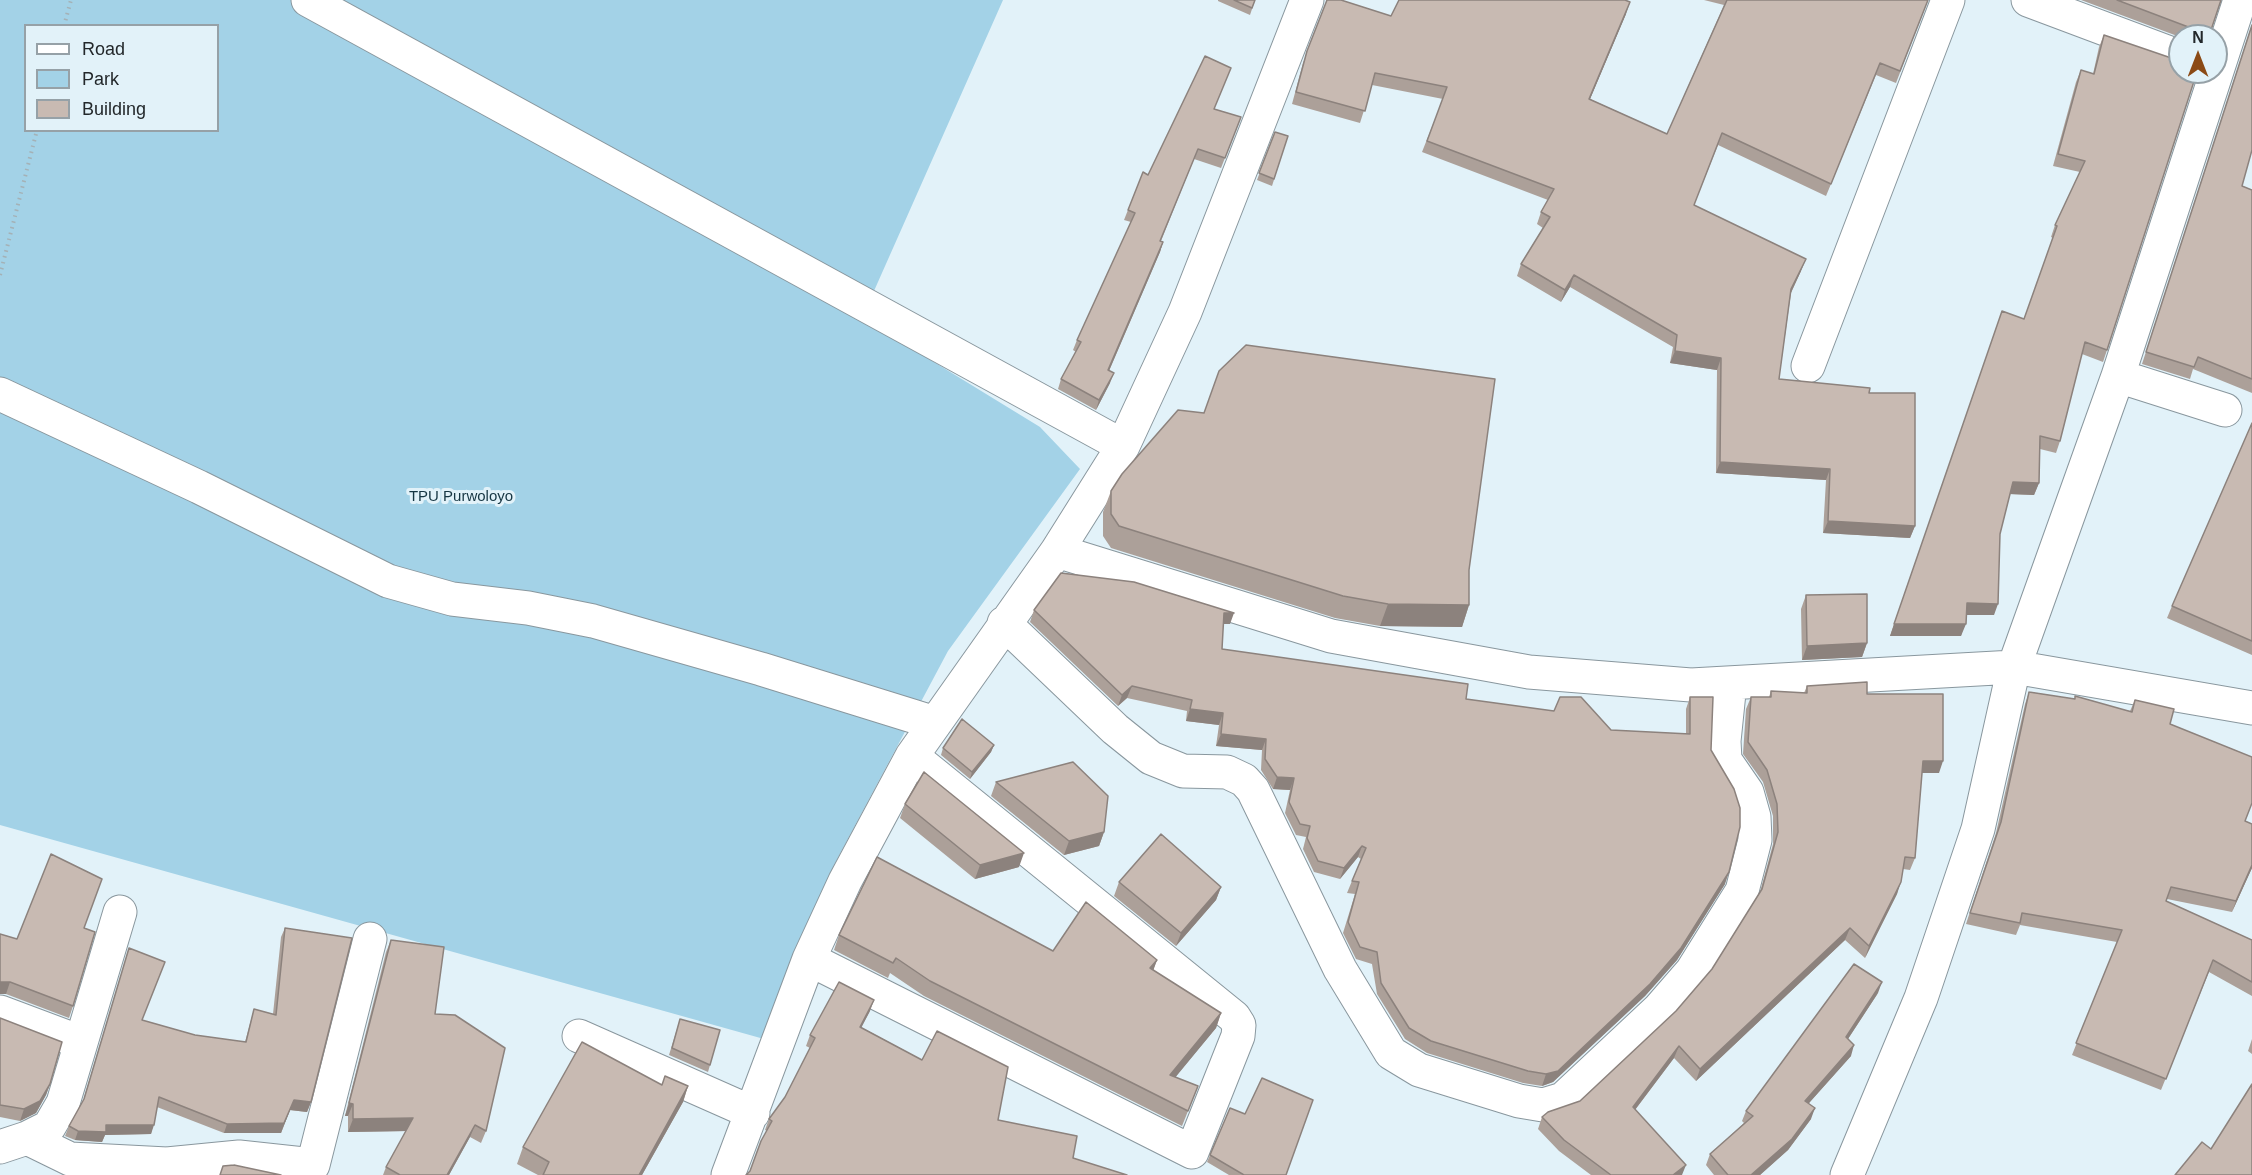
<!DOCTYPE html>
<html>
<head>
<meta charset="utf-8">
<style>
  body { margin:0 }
  #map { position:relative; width:2252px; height:1175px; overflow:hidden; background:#e2f2f9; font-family:Helvetica,sans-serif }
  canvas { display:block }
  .legend { position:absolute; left:24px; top:24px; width:195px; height:108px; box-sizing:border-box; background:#e2f2f9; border:2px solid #96a1a7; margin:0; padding:8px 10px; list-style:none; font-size:18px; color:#23282b }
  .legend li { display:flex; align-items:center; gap:12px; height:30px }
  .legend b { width:30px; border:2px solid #96a1a7 }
  .north { position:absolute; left:2168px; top:24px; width:60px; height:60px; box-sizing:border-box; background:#e2f2f9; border:2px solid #96a1a7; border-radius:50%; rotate:0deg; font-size:16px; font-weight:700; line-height:24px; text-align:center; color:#23282b }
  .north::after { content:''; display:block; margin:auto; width:21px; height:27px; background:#8b4a16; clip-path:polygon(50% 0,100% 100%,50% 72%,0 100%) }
</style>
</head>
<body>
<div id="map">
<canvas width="2252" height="1175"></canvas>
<ul class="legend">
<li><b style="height:8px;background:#fff"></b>Road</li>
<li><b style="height:16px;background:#a3d2e7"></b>Park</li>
<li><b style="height:16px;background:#c8bab2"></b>Building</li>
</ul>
<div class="north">N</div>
</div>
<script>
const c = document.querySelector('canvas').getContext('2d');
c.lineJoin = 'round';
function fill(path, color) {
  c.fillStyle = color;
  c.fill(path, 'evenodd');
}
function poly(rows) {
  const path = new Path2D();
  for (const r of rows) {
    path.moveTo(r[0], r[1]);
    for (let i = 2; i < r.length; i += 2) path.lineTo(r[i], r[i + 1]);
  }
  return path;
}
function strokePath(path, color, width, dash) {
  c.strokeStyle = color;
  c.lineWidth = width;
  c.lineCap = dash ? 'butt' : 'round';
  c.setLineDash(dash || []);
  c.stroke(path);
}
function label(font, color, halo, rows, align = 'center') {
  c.font = font + ' Helvetica,sans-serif';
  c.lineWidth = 6;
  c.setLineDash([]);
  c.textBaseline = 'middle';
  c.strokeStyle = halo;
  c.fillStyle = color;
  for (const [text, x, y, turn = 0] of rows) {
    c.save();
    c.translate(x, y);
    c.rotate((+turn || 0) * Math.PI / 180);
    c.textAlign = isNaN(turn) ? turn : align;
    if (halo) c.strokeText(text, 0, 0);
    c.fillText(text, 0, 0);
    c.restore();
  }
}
fill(poly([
  [0,0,1003,0,862,318,1040,427,1080,469,948,651,834,865,764,1039,0,825],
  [26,26,218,26,218,130,26,130]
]), '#a3d2e7');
const minor = poly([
  [308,0,1123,446],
  [2028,0,2180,57],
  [1808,366,1948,0],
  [2118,376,2225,410],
  [0,394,199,487,388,581,452,599,528,608,593,621,761,669,935,723],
  [1057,551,1331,636,1529,672,1691,685,2014,667,2252,708],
  [1004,623,1115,729,1151,758,1183,771,1227,772,1244,780,1253,790,1340,969,1391,1053,1419,1070,1519,1101,1543,1105,1563,1099,1659,1009,1692,971,1742,891,1755,840,1754,817,1747,792,1725,760,1724,741,1730,683],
  [809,959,1192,1152,1238,1036,1239,1025,1234,1017,912,756],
  [0,1012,80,1042],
  [579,1036,753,1113],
  [27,1138,70,1159,167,1164,239,1157,313,1165,370,939],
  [0,1147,27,1138,49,1127,63,1103,120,912],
  [728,1175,809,959,845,881,912,756,1057,551,1123,446,1185,312,1307,0],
  [1847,1175,1921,998,1978,829,2014,667,2118,376,2240,0]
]);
strokePath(minor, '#89979e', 35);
strokePath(poly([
  [64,26,71,0],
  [0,275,37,130]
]), '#a4b1b6', 4, [1.5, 4.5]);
strokePath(minor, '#fff', 33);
fill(poly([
  [1218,0,1255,0,1250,15,1218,1],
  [1327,0,1391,16,1626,14,1590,99,1667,134,1724,5,1704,0,1928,0,1896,83,1876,75,1826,196,1718,145,1694,205,1801,271,1791,293,1779,379,1869,393,1915,526,1910,538,1823,533,1826,480,1716,473,1717,370,1670,363,1673,347,1570,287,1561,302,1517,276,1521,264,1543,228,1537,224,1541,212,1548,200,1422,152,1443,99,1372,85,1360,123,1292,104,1303,63],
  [2081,0,2221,0,2209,36,2180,36,2180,37],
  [2252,24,2252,150,2242,186,2252,190,2252,393,2193,369,2190,379,2142,364],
  [2104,35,2107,350,2103,362,2082,354,2060,441,2056,453,2040,449,2039,483,2034,495,2010,494,2000,534,1994,615,1966,615,1961,636,1890,636,2002,311,2024,319,2053,238,2051,237,2055,225,2080,172,2053,166,2076,82,2081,70,2093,74,2099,47],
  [1215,109,1241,117,1221,168,1194,159,1161,241,1163,242,1160,252,1109,371,1110,383,1096,410,1058,389,1061,379,1076,352,1073,350,1077,340,1131,222,1124,220,1143,172,1148,175],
  [1275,132,1288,136,1272,186,1257,180],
  [2252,423,2252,655,2167,618,2172,606],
  [1111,491,1469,570,1469,605,1462,627,1380,626,1335,618,1111,548,1103,536,1103,512],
  [1806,595,1867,643,1862,657,1802,660,1801,609],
  [1034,610,1230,624,1223,624,1222,649,1611,730,1686,734,1686,709,1690,697,1711,750,1725,884,1677,960,1645,996,1553,1082,1542,1086,1523,1083,1427,1053,1405,1039,1377,994,1372,964,1356,959,1343,933,1355,894,1347,893,1361,859,1358,857,1340,879,1314,872,1303,849,1306,837,1296,835,1285,813,1290,790,1273,789,1261,770,1262,750,1216,746,1219,725,1186,721,1187,711,1127,698,1118,706,1030,622],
  [1807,686,1867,694,1939,773,1922,773,1915,858,1910,870,1903,869,1897,894,1865,958,1845,940,1696,1081,1674,1058,1635,1110,1682,1175,1591,1175,1559,1151,1538,1129,1542,1117,1580,1101,1676,1011,1712,969,1760,892,1773,844,1773,816,1763,782,1743,754,1746,709,1751,697,1769,697,1771,691,1804,693],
  [2029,692,2130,711,2135,700,2170,724,2245,821,2252,868,2232,912,2167,899,2166,901,2252,940,2252,996,2209,972,2161,1090,2072,1055,2117,942,2020,925,2016,935,1966,924,1996,833,2025,704],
  [994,745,991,752,970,779,941,755,943,748],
  [996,782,1104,832,1099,846,1064,855,991,796],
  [905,804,1019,867,975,879,900,818],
  [1119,882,1221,887,1216,900,1176,946,1114,896],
  [84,928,73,1006,69,1018,6,994,0,994,0,934,17,939],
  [285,928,311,1102,307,1112,290,1110,281,1133,224,1133,157,1107,151,1134,105,1135,102,1142,75,1140,65,1136,69,1126,83,1101,129,948,143,1021,195,1035,245,1042,254,1009,273,1014,281,937],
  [839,935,1053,951,1157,960,1153,970,1221,1013,1216,1028,1175,1077,1198,1086,1182,1126,924,996,890,973,888,978,834,950],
  [391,940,435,1014,486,1131,481,1143,470,1137,449,1175,383,1175,386,1167,406,1131,348,1132,348,1116,345,1116,386,952],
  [1878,993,1848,1039,1851,1056,1809,1103,1811,1119,1788,1150,1760,1175,1714,1175,1706,1165,1710,1154,1744,1123,1742,1121,1746,1111],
  [870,1011,861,1027,922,1060,1008,1067,750,1171,767,1131,765,1130,769,1119,785,1097,810,1048,806,1046,810,1035],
  [0,1018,50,1084,46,1095,36,1113,20,1121,0,1117],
  [680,1019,710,1065,708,1072,669,1055],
  [2252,1039,2252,1054,2248,1051],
  [665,1076,688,1086,683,1102,642,1175,538,1175,517,1164,523,1147,662,1085],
  [1210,1155,1286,1175,1229,1175,1207,1162]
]), '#aca099');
fill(poly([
  [1630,2,1626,14,1585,111,1589,99],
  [1163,242,1160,252,1105,380,1108,370],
  [1806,259,1801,271,1787,301,1791,289],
  [1574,275,1570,287,1561,302,1565,290],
  [1675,351,1721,358,1717,370,1670,363],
  [1114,373,1110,383,1096,410,1099,400],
  [1720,462,1830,469,1826,480,1716,473],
  [2013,482,2039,483,2034,495,2009,494],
  [1828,521,1915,526,1910,538,1823,533],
  [1967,603,1998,604,1994,615,1962,615],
  [1388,604,1469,605,1462,627,1380,626],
  [1224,613,1234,613,1230,624,1220,624],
  [1894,624,1966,624,1961,636,1890,636],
  [1867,643,1862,657,1802,660,1807,646],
  [1132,686,1127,698,1118,706,1122,695],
  [1190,709,1223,713,1219,725,1186,721],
  [1221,734,1266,739,1262,750,1216,746],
  [994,745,991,752,970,779,972,772],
  [1923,761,1943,761,1939,773,1918,773],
  [1277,777,1294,778,1290,790,1273,789],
  [1104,832,1099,846,1064,855,1069,841],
  [1362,846,1358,857,1340,879,1344,868],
  [1024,853,1019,867,975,879,980,865],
  [2252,865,2252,868,2232,912,2236,901],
  [1729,872,1725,884,1677,960,1645,996,1553,1082,1542,1086,1546,1074],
  [1901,882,1897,894,1865,958,1869,946],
  [1221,887,1216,900,1176,946,1181,933],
  [1850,928,1845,940,1696,1081,1700,1069],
  [1157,960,1152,974,1150,968],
  [0,982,10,982,6,994,0,994],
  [1882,982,1878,993,1842,1048,1846,1037],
  [874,1000,870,1011,856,1038,860,1027],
  [1221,1013,1216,1028,1165,1090,1170,1075],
  [1854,1045,1851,1056,1801,1112,1805,1101],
  [1679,1046,1674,1058,1628,1119,1633,1107],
  [50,1084,46,1095,36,1113,20,1121,24,1109],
  [688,1086,683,1102,642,1175,639,1175],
  [294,1100,311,1102,307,1112,290,1110,281,1133,224,1133,227,1124],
  [349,1103,353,1104,348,1116,345,1116],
  [1815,1108,1811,1119,1788,1150,1760,1175,1751,1175],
  [413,1118,409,1131,348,1132,353,1119],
  [106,1125,154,1125,151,1134,105,1135,102,1142,75,1140,78,1131],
  [475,1125,470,1137,449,1175,447,1175],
  [1686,1165,1682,1175,1673,1175]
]), '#8c827d');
const building = poly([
  [1234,0,1255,0,1252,8,1234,0],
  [1327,0,1341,0,1391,16,1399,0,1625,0,1630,2,1589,99,1667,134,1727,0,1928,0,1900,71,1880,63,1831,184,1722,133,1694,205,1806,259,1791,289,1779,379,1870,388,1869,393,1915,393,1915,526,1828,521,1830,469,1720,462,1721,358,1675,351,1677,335,1574,275,1565,290,1521,264,1550,217,1541,212,1554,189,1427,141,1447,87,1375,73,1365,111,1296,92,1307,51,1327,0],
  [2117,0,2221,0,2209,36,2200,36,2198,33,2191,28,2117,0],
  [2252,25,2252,150,2242,186,2252,190,2252,379,2198,357,2194,367,2146,352,2252,25],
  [2104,35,2180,61,2180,72,2197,72,2107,350,2085,342,2060,441,2040,436,2039,483,2013,482,2000,534,1998,604,1967,603,1966,624,1894,624,2002,311,2024,319,2057,226,2055,225,2085,161,2058,154,2081,70,2094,74,2104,35],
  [1205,56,1231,68,1214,109,1241,117,1225,158,1198,149,1160,241,1163,242,1108,370,1114,373,1099,400,1061,379,1081,342,1077,340,1135,213,1128,210,1143,172,1148,175,1205,56],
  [1275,132,1288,136,1274,179,1259,173,1275,132],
  [1246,345,1495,379,1469,570,1469,605,1388,604,1343,596,1119,526,1111,514,1111,491,1122,474,1178,410,1204,413,1219,371,1246,345],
  [2252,423,2252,641,2172,606,2252,423],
  [1061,573,1134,582,1234,613,1224,613,1222,649,1468,684,1466,699,1554,711,1560,697,1581,697,1611,730,1690,734,1690,697,1713,697,1711,750,1734,789,1740,808,1740,827,1729,872,1681,948,1650,984,1558,1071,1546,1074,1528,1071,1431,1041,1409,1028,1381,983,1377,952,1360,947,1348,922,1359,882,1352,881,1366,848,1362,846,1344,868,1318,861,1307,838,1310,826,1300,824,1289,802,1294,778,1277,777,1265,759,1266,739,1221,734,1223,713,1190,709,1192,700,1132,686,1122,695,1034,610,1061,573],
  [1867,594,1867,643,1807,646,1806,595,1867,594],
  [1867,682,1867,694,1943,694,1943,761,1923,761,1915,858,1905,857,1901,882,1869,946,1850,928,1700,1069,1679,1046,1633,1107,1686,1165,1673,1175,1611,1175,1564,1140,1542,1117,1548,1112,1580,1101,1676,1011,1712,969,1762,889,1778,832,1777,804,1767,770,1748,742,1751,697,1771,697,1771,691,1807,693,1807,686,1867,682],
  [2029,692,2075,699,2075,696,2132,712,2135,700,2174,709,2170,724,2252,757,2252,803,2245,821,2252,824,2252,865,2236,901,2171,887,2166,901,2252,940,2252,982,2213,960,2166,1079,2076,1043,2122,930,2022,913,2020,923,1970,913,2001,822,2029,692],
  [962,719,994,745,972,772,943,748,962,719],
  [1073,762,1108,796,1104,832,1069,841,996,782,1073,762],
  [924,772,1024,853,980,865,905,804,924,772],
  [1161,834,1221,887,1181,933,1119,882,1161,834],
  [51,854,102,879,84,928,95,932,73,1006,10,982,0,982,0,934,17,939,51,854],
  [877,857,1053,951,1086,902,1157,960,1150,968,1221,1013,1170,1075,1198,1086,1188,1111,930,981,896,958,893,963,839,935,877,857],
  [285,928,352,938,311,1102,294,1100,284,1123,227,1124,159,1097,154,1125,106,1125,106,1132,78,1131,69,1126,84,1099,129,948,165,962,142,1020,195,1035,246,1042,254,1009,276,1015,285,928],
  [391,940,444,947,435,1014,455,1015,505,1048,486,1131,475,1125,447,1175,400,1175,386,1167,413,1118,353,1119,353,1104,349,1103,391,940],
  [1854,964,1882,982,1846,1037,1854,1045,1805,1101,1815,1108,1792,1139,1751,1175,1728,1175,1710,1154,1753,1116,1746,1111,1854,964],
  [839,982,874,1000,860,1027,922,1060,937,1031,1008,1067,998,1120,1077,1136,1073,1158,1127,1175,746,1175,750,1171,761,1141,772,1121,769,1119,785,1097,815,1038,810,1035,839,982],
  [0,1018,62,1042,50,1084,40,1101,24,1109,0,1105,0,1018],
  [680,1019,720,1030,710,1065,672,1048,680,1019],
  [582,1042,662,1085,665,1076,688,1086,639,1175,543,1175,549,1162,523,1147,582,1042],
  [1262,1078,1313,1100,1286,1175,1244,1175,1210,1155,1230,1108,1245,1114,1262,1078],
  [2252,1084,2252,1175,2175,1175,2202,1142,2211,1149,2252,1084],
  [234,1165,281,1175,220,1175,223,1166,234,1165]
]);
fill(building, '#c8bab2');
strokePath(building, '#8c827d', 1.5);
label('15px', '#163643', '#e2f2f9', [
  ["TPU Purwoloyo",461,497]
]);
</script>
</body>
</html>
